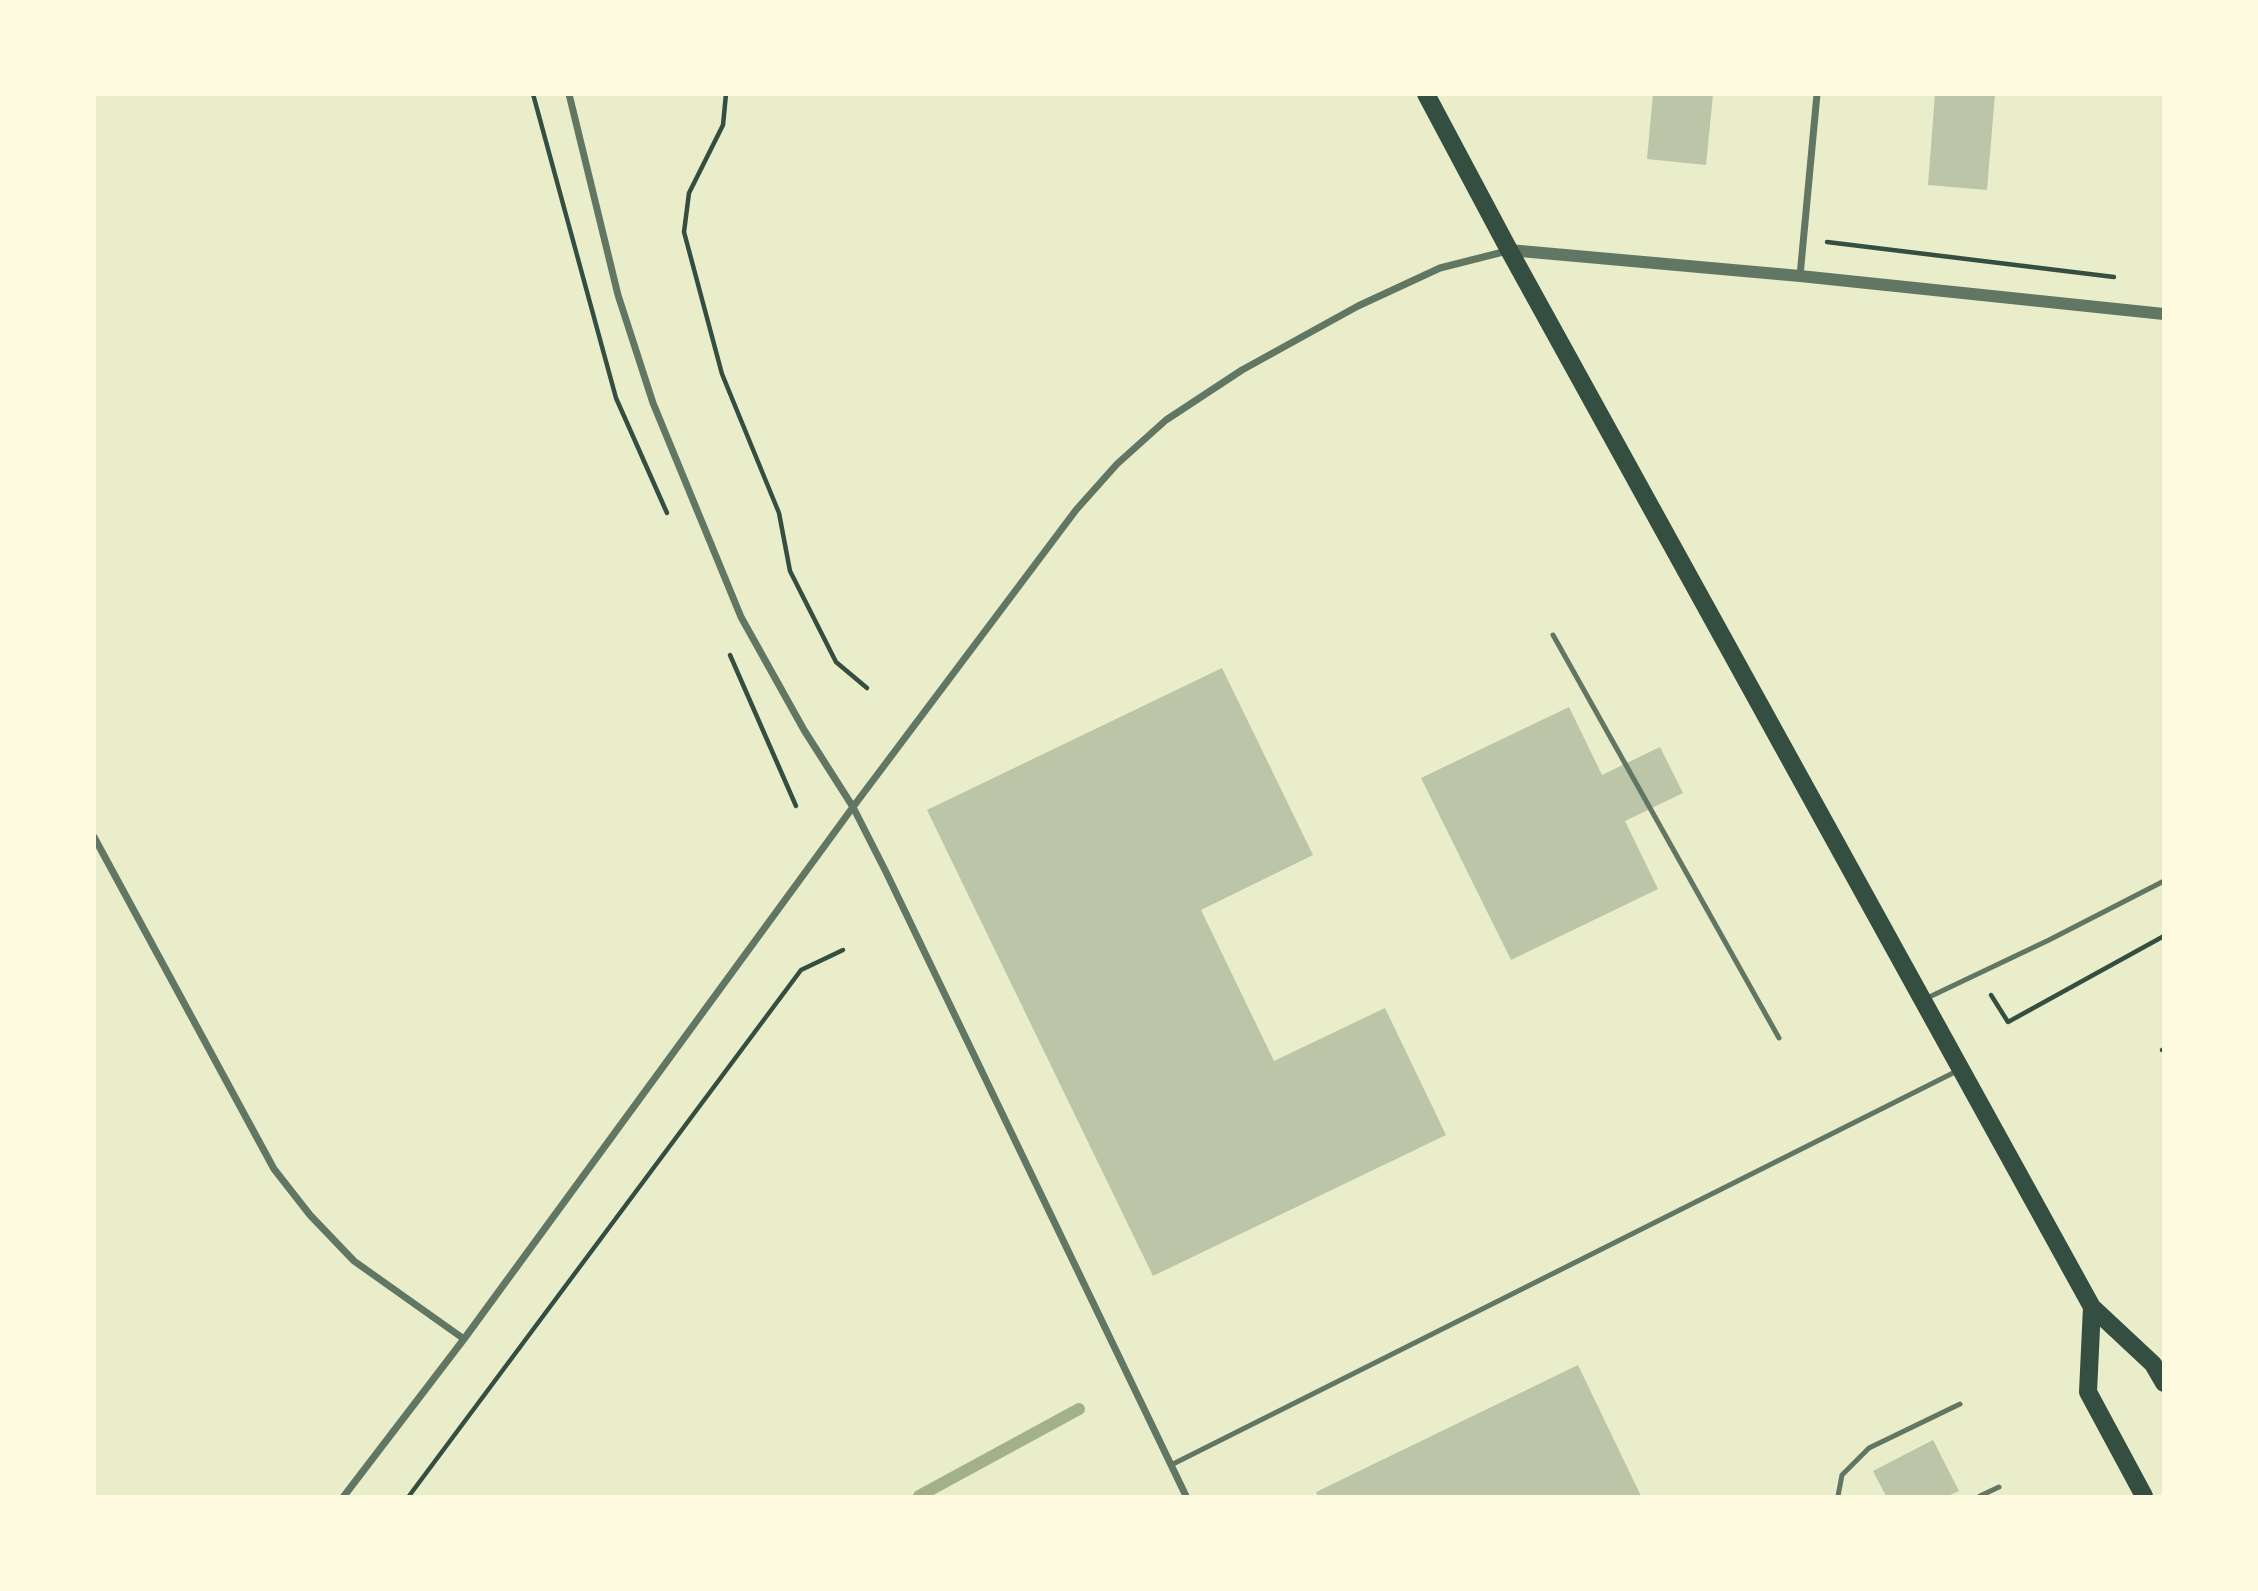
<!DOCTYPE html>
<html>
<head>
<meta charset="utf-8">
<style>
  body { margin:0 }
  #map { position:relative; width:2258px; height:1591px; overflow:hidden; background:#e9edc9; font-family:"Nunito Sans",sans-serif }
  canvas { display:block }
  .frame { position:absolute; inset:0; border:96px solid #fefae0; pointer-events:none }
</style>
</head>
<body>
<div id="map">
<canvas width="2258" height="1591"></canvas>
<div class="frame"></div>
</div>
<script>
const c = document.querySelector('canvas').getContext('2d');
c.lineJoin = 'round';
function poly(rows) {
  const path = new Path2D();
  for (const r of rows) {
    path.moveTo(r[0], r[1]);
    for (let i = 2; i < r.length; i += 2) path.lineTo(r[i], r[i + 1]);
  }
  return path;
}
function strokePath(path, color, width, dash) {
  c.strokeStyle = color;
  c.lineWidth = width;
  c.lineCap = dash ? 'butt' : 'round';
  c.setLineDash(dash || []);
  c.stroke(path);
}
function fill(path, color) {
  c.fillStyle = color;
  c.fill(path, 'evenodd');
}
strokePath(poly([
  [919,1496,1079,1409]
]), '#a3b18a', 12);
fill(poly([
  [1653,94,1713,94,1706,165,1647,159],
  [1935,94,1995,94,1987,190,1928,185],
  [1222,668,1313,855,1201,910,1274,1061,1385,1008,1446,1135,1153,1276,927,810],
  [1569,707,1602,775,1660,747,1683,793,1625,821,1658,889,1511,960,1421,778],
  [1578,1365,1641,1496,1318,1496,1316,1492],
  [1933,1440,1959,1491,1948,1496,1886,1496,1873,1471]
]), '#bcc5a7');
strokePath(poly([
  [533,94,616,398,667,513],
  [726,94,723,125,689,193,684,232,722,374,779,513,790,571,836,662,867,688],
  [1827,242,2114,277],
  [730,655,796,806],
  [1991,995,2008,1022,2164,936],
  [2162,1050,2164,1049],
  [409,1496,801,970,843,950]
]), '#344e41', 4.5);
strokePath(poly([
  [1553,635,1779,1038],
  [1925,999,2049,940,2164,881],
  [1171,1465,1959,1070],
  [1838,1496,1842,1475,1869,1448,1960,1404],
  [1980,1496,1999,1487]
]), '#617663', 5);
strokePath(poly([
  [569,94,618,295,653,403,741,617,804,730,853,807,886,872,1186,1496],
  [1800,276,1817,94],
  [94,837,274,1169,310,1215,354,1261,464,1339],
  [344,1496,464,1339,853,807,1076,510,1117,464,1166,420,1242,370,1358,306,1440,268,1507,251]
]), '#617663', 7);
strokePath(poly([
  [1509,250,1800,276,2164,314]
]), '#617663', 12);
strokePath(poly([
  [1426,94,1509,250,2092,1307,2153,1364,2164,1383],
  [2092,1307,2088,1392,2144,1496]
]), '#344e41', 18);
</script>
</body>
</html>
